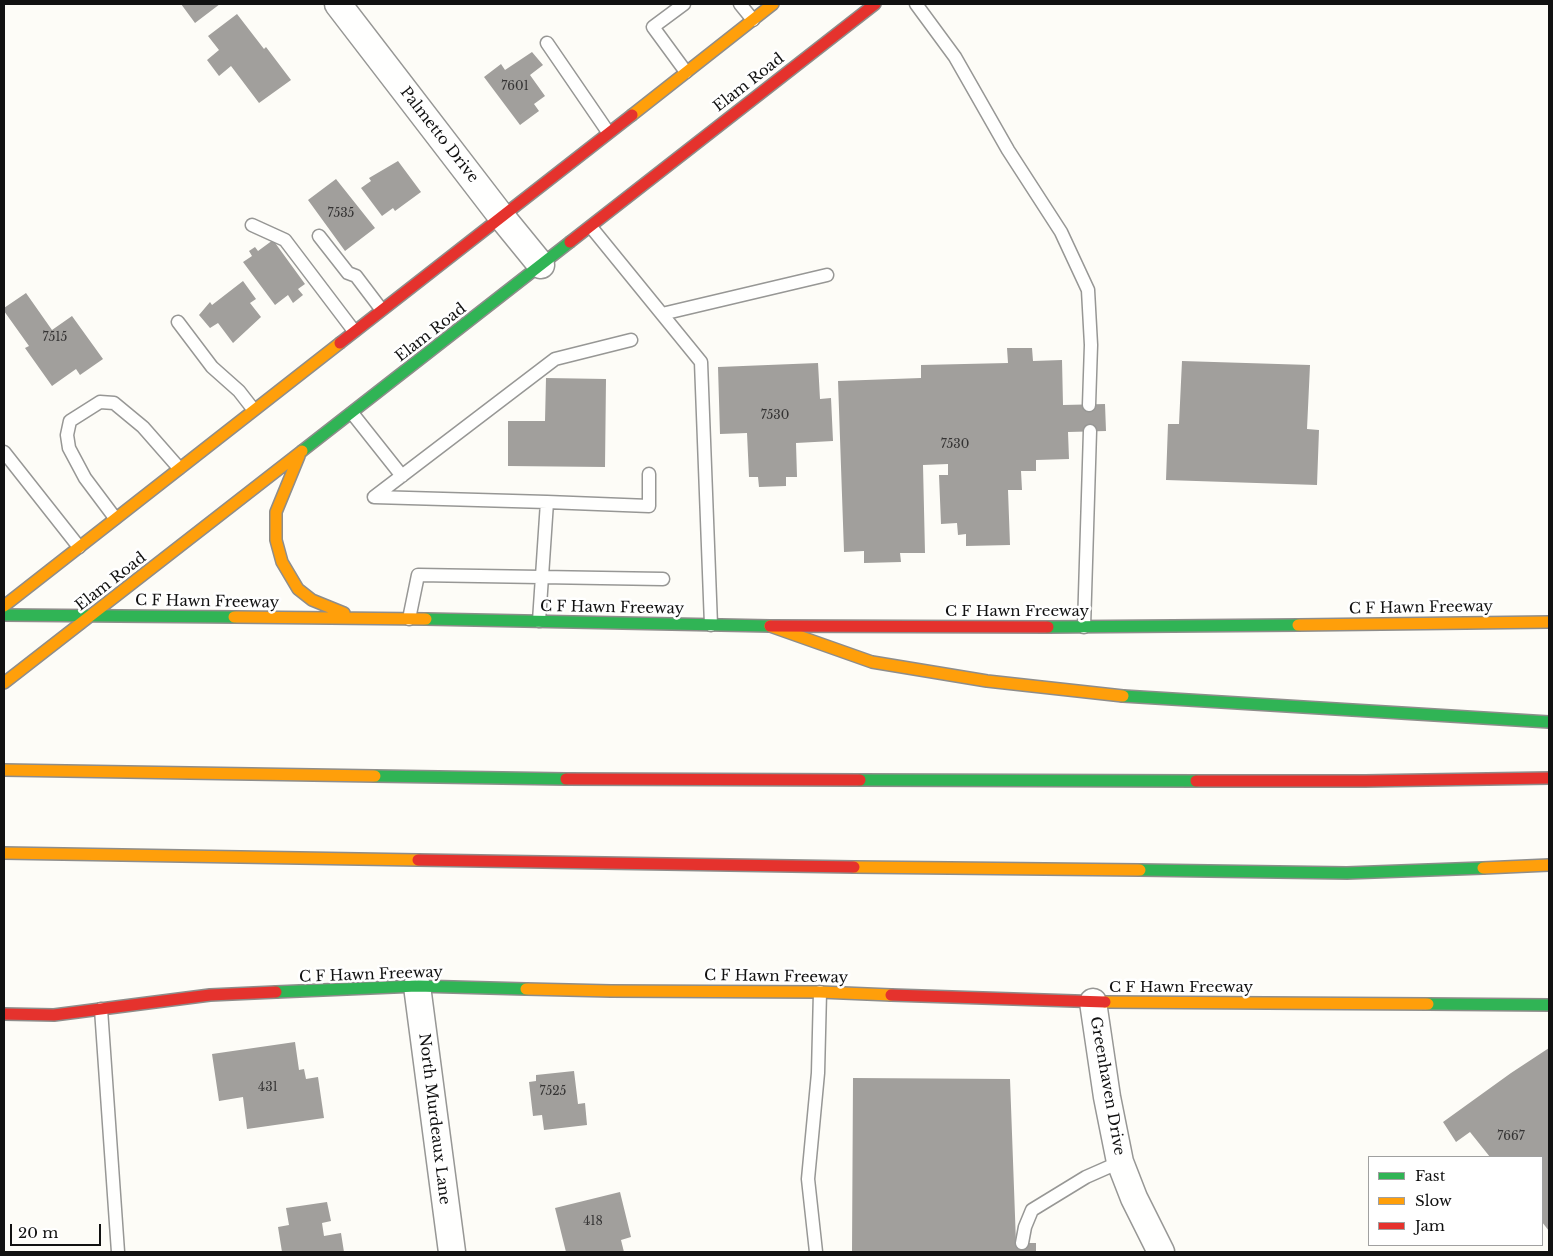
<!DOCTYPE html>
<html>
<head>
<meta charset="utf-8">
<style>
  body { margin:0 }
  #map { position:relative; width:1553px; height:1256px; overflow:hidden; background:#fdfcf7; font-family:"Libre Baskerville",serif }
  canvas { display:block }
  .frame { position:absolute; inset:0; border:5px solid #111; pointer-events:none }
  .legend { position:absolute; left:1368px; top:1156px; width:175px; height:90px; box-sizing:border-box; background:#fff; border:1px solid #a0a0a0; margin:0; padding:6px 9px; list-style:none; font-size:15px; color:#111 }
  .legend li { display:flex; align-items:center; gap:10px; height:25px }
  .legend b { width:25px; border:1px solid #a0a0a0 }
  .scale { position:absolute; left:10px; top:1224px; width:91px; height:22px; box-sizing:border-box; border:2px solid #111; border-top:0; padding-left:6px; font-size:15px; line-height:18px; white-space:nowrap; color:#111; -webkit-text-stroke:4px #fff; paint-order:stroke }
</style>
</head>
<body>
<div id="map">
<canvas width="1553" height="1256"></canvas>
<div class="frame"></div>
<ul class="legend">
<li><b style="height:6px;background:#30b455"></b>Fast</li>
<li><b style="height:6px;background:#ff9f0a"></b>Slow</li>
<li><b style="height:6px;background:#e5322d"></b>Jam</li>
</ul>
<div class="scale">20 m</div>
</div>
<script>
const c = document.querySelector('canvas').getContext('2d');
c.lineJoin = 'round';
function fill(path, color) {
  c.fillStyle = color;
  c.fill(path, 'evenodd');
}
function poly(rows) {
  const path = new Path2D();
  for (const r of rows) {
    path.moveTo(r[0], r[1]);
    for (let i = 2; i < r.length; i += 2) path.lineTo(r[i], r[i + 1]);
  }
  return path;
}
function strokePath(path, color, width, dash) {
  c.strokeStyle = color;
  c.lineWidth = width;
  c.lineCap = dash ? 'butt' : 'round';
  c.setLineDash(dash || []);
  c.stroke(path);
}
function label(font, color, halo, rows, align = 'center') {
  c.font = font + ' "Libre Baskerville",serif';
  c.lineWidth = 5;
  c.setLineDash([]);
  c.textBaseline = 'middle';
  c.strokeStyle = halo;
  c.fillStyle = color;
  for (const [text, x, y, turn = 0] of rows) {
    c.save();
    c.translate(x, y);
    c.rotate((+turn || 0) * Math.PI / 180);
    c.textAlign = isNaN(turn) ? turn : align;
    if (halo) c.strokeText(text, 0, 0);
    c.fillText(text, 0, 0);
    c.restore();
  }
}
fill(poly([
  [181,4,220,4,195,23],
  [237,14,264,49,266,47,291,80,259,103,231,66,219,76,207,60,219,50,208,36],
  [532,52,543,65,530,75,545,96,534,104,539,111,520,125,484,77,501,64,505,70],
  [398,161,421,192,395,211,393,208,382,216,361,188,371,181,369,178],
  [336,179,375,228,345,251,308,200],
  [273,240,305,284,298,289,303,295,293,303,288,295,275,305,243,262,252,256,249,251,255,247,258,251],
  [243,281,256,299,250,303,261,317,233,343,218,323,210,328,199,315,210,302,212,305],
  [26,293,52,330,72,316,103,359,80,375,76,369,52,386,25,348,29,346,4,311,4,308],
  [1007,348,1032,348,1033,361,1062,360,1063,405,1105,404,1106,431,1068,432,1069,459,1036,460,1036,471,1021,471,1022,490,1008,490,1010,545,966,546,966,534,958,535,957,523,941,524,939,475,948,475,948,464,923,465,925,553,900,553,901,562,864,563,864,551,844,552,838,381,921,378,921,365,1008,363],
  [1182,361,1310,365,1307,429,1319,430,1317,485,1166,480,1168,424,1179,424],
  [818,363,820,399,831,398,833,441,796,443,797,477,786,477,786,486,759,487,758,477,749,477,747,433,720,434,718,367],
  [546,378,606,379,605,467,508,466,508,421,545,421],
  [295,1042,299,1070,304,1069,306,1079,318,1077,324,1118,247,1129,243,1097,219,1101,212,1054],
  [1549,1048,1549,1231,1542,1222,1542,1157,1490,1157,1470,1132,1456,1142,1443,1122,1511,1073],
  [574,1071,578,1104,585,1103,587,1125,544,1130,542,1115,533,1116,529,1082,536,1081,536,1075],
  [853,1078,1010,1079,1016,1243,1036,1243,1036,1252,852,1252],
  [620,1192,631,1237,621,1240,624,1252,566,1252,555,1208],
  [327,1202,331,1221,322,1223,324,1236,341,1233,344,1252,282,1252,278,1227,289,1225,286,1208]
]), '#a19f9c');
const lane = poly([
  [684,4,653,27,686,72],
  [740,4,753,20],
  [916,4,955,57,1008,150,1061,232,1088,290,1091,345,1089,405],
  [547,43,608,132],
  [252,225,285,240,354,331],
  [591,227,701,362,711,625],
  [319,236,348,273,356,276,381,309],
  [662,314,827,275],
  [178,322,212,367,239,391,253,409],
  [352,413,402,476],
  [4,452,79,547],
  [547,502,374,497,555,359,631,340],
  [115,518,85,478,69,448,67,435,70,421,100,402,114,403,143,427,179,468],
  [409,619,418,575,663,579],
  [539,621,547,502,649,506,649,474],
  [1084,627,1090,431],
  [101,1009,118,1252],
  [1022,1243,1025,1227,1032,1210,1086,1177,1120,1162],
  [816,1252,808,1179,818,1073,820,992]
]);
const street = poly([
  [338,4,501,216,541,265],
  [417,986,452,1252],
  [1093,1002,1107,1097,1120,1162,1134,1198,1161,1252]
]);
const fast = poly([
  [302,451,570,242],
  [4,615,234,617],
  [426,619,770,626],
  [1048,627,1298,625],
  [1123,696,1549,722],
  [375,776,566,779],
  [860,780,1196,781],
  [1140,870,1347,873,1483,868],
  [276,992,417,986,526,989],
  [1428,1004,1549,1005]
]);
const slow = poly([
  [632,115,773,4],
  [299,456,276,512,276,540,282,562,298,589,312,600,344,613],
  [4,606,340,343],
  [234,617,426,619],
  [1298,625,1549,622],
  [770,626,872,662,987,681,1123,696],
  [4,683,302,451],
  [4,770,375,776],
  [4,853,418,860],
  [854,867,1140,870],
  [1483,868,1549,865],
  [526,989,611,991,820,992,891,995],
  [1105,1002,1428,1004]
]);
const jam = poly([
  [570,242,875,4],
  [340,343,632,115],
  [770,626,1048,627],
  [566,779,860,780],
  [1196,781,1365,781,1549,778],
  [418,860,854,867],
  [891,995,1105,1002],
  [4,1014,54,1015,210,995,276,992]
]);
strokePath(lane, '#979795', 15);
strokePath(street, '#979795', 29);
strokePath(fast, '#8e8d8b', 14);
strokePath(slow, '#8e8d8b', 14);
strokePath(jam, '#8e8d8b', 14);
strokePath(lane, '#fffffe', 12);
strokePath(street, '#fffffe', 26);
strokePath(fast, '#30b455', 11);
strokePath(slow, '#ff9f0a', 11);
strokePath(jam, '#e5322d', 11);
label('12px', '#353434', null, [
  ["7601",515,87],
  ["7535",341,214],
  ["7515",55,338],
  ["7530",775,416],
  ["7530",955,445],
  ["431",268,1088],
  ["7525",553,1092],
  ["7667",1511,1137],
  ["418",593,1222]
]);
label('15px', '#111', '#fff', [
  ["Elam Road",749,83,-38],
  ["Palmetto Drive",439,135,52],
  ["Elam Road",431,333,-38],
  ["Elam Road",111,582,-38],
  ["C F Hawn Freeway",207,602,1],
  ["C F Hawn Freeway",612,608,1],
  ["C F Hawn Freeway",1421,608,-1],
  ["C F Hawn Freeway",1017,612],
  ["C F Hawn Freeway",371,975,-2],
  ["C F Hawn Freeway",776,977,1],
  ["C F Hawn Freeway",1181,988],
  ["Greenhaven Drive",1107,1086,80],
  ["North Murdeaux Lane",434,1119,83]
]);
</script>
</body>
</html>
